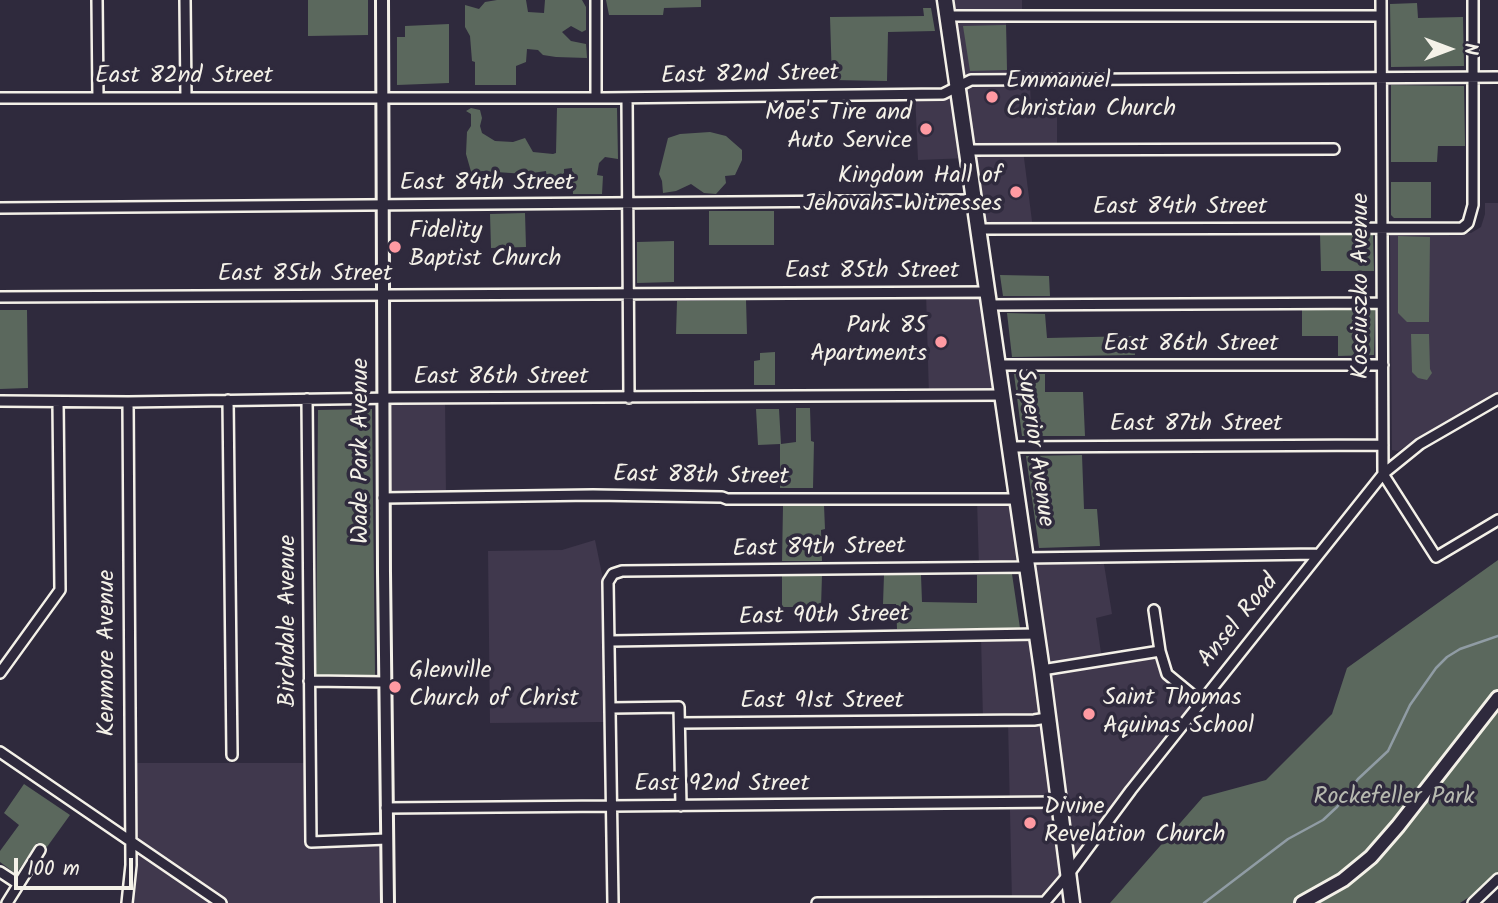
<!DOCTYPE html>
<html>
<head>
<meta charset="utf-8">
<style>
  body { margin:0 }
  #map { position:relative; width:1498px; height:903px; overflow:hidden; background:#2f2a3d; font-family:Kalam,sans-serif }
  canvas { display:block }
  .north { position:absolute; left:1414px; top:14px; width:70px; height:70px; -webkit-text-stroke:5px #2f2a3d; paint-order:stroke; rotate:90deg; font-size:19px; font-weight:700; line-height:28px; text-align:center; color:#f4f1e8 }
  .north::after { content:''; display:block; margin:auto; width:24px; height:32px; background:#f4f1e8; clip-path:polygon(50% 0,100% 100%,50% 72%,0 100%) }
  .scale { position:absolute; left:14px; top:858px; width:119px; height:32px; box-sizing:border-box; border:4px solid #f4f1e8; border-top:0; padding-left:9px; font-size:21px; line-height:24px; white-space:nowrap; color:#f4f1e8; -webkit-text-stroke:5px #2f2a3d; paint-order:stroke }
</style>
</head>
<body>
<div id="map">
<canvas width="1498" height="903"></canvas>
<div class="north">N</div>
<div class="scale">100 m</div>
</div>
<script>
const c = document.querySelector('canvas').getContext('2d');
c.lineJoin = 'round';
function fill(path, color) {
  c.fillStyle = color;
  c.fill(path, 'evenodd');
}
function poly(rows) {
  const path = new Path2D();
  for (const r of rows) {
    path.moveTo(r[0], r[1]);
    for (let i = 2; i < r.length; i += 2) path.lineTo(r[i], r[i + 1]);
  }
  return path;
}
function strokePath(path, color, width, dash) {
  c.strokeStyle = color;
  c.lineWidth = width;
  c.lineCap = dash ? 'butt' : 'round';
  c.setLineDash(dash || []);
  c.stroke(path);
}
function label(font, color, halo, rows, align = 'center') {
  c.font = font + ' Kalam,sans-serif';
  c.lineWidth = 7;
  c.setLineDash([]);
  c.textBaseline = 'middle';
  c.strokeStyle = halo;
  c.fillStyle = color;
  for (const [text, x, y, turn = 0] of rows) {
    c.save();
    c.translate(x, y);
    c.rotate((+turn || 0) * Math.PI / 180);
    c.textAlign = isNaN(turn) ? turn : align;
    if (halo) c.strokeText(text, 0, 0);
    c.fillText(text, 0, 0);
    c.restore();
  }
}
fill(poly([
  [945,0,1022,0,1022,16,1006,16,1007,80,1030,80,1031,115,1057,115,1057,149,1023,150,1033,229,979,229,969,158,918,160,915,94,946,94,958,86],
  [1485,203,1498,203,1498,394,1437,427,1398,451,1392,450,1390,235,1471,233,1481,227,1485,214],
  [926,292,988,292,1003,395,929,396],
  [385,398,445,398,446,496,383,498],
  [977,499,1017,499,1026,558,1103,558,1112,614,1096,618,1102,660,1160,651,1167,674,1201,702,1045,902,1012,902,1008,721,983,721,981,636,1037,634,1027,567,979,568],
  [595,540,603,579,604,722,490,723,488,551,562,550],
  [129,763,310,763,311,842,387,839,388,903,127,903]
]), '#40384d');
fill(poly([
  [308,0,368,0,368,35,308,36],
  [497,0,526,0,528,12,544,13,545,0,582,0,586,7,586,30,582,32,571,26,562,32,571,41,586,44,587,58,556,57,543,55,538,50,527,49,526,62,516,66,516,85,475,85,475,62,472,61,470,36,465,27,465,5,479,9,485,2],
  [606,0,701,0,701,7,664,8,663,15,609,15],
  [1417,3,1418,18,1463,17,1464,66,1391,67,1390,4],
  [923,8,931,8,935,31,888,32,887,81,832,80,830,17,924,16],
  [449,24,449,83,397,85,397,37,405,37,405,26],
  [1006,25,1007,70,970,71,963,26],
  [1391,85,1464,86,1465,146,1438,146,1437,162,1391,162],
  [471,108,480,110,482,118,480,126,482,133,495,141,513,142,525,138,533,152,553,154,556,153,557,108,617,108,618,159,605,157,599,163,597,175,603,176,602,194,573,194,572,168,564,169,564,173,560,176,559,187,548,186,546,171,525,174,482,171,472,175,466,154,467,132,471,126,471,114,466,111],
  [710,132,726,136,742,150,742,160,735,175,725,176,726,183,716,194,704,193,691,184,676,191,663,193,662,181,659,174,668,138,680,134],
  [1391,182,1431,182,1431,218,1394,218,1391,215],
  [709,211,774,211,774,245,709,245],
  [525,213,526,247,491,248,490,214],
  [1320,234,1373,234,1374,271,1321,271],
  [1398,236,1430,237,1429,322,1407,322,1398,313],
  [674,241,674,282,637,283,637,242],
  [1000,275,1049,276,1050,296,1003,296],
  [746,300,747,334,676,334,677,301],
  [0,310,27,310,28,388,0,389],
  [1302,310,1375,310,1374,355,1338,356,1338,336,1302,336],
  [1007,313,1045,314,1047,338,1134,336,1135,355,1012,357],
  [1411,334,1429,334,1430,369,1432,373,1427,380,1418,378,1412,372],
  [775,352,775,385,754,385,754,361,760,360,760,353],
  [1014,374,1045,374,1045,392,1083,392,1085,436,1022,436],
  [796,408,810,408,811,441,814,442,813,488,780,488,780,444,758,445,756,409,779,409,781,444,796,442],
  [372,409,375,675,316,675,318,410],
  [1082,455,1084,509,1097,509,1100,546,1039,548,1026,456],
  [824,505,825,529,821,530,822,561,782,561,783,506],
  [1498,560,1498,878,1460,903,1110,903,1203,797,1266,780,1332,714,1347,668],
  [1012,574,1020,628,897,629,896,604,883,604,884,575,921,575,922,602,977,603,977,575],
  [782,575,822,575,821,607,782,607],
  [24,784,70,815,47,847,37,843,16,874,0,862,0,851,19,825,4,813]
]), '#5b685d');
strokePath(poly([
  [1204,903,1288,839,1323,820,1337,807,1358,779,1388,751,1410,705,1436,668,1447,657,1460,649,1498,636]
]), '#909ca4', 2.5);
const minor = poly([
  [97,0,98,98],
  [185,0,186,98],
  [1381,0,1383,474,1436,557,1498,520],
  [948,16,1380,16],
  [0,98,605,98,943,94,971,80,1498,77],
  [596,98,596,0],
  [627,98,629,398],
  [968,150,1334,149],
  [0,208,975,200],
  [979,229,1462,228,1468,223,1473,205,1473,0],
  [0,297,988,292],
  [990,305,1382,303],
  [998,365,1383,365],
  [307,399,311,842,387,839],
  [228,400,232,755],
  [0,401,128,402,395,398,1003,395],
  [1010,447,1383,445],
  [383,498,593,495,722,497,727,499,1017,499],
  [1025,558,1319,554],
  [1154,610,1160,651,1167,674,1201,702],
  [611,641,1037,634],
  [1042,670,1160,651],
  [0,673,60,590,58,402],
  [309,681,386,682],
  [611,708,679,707,681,806],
  [680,723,1034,720,1047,718],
  [0,752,221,903],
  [386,808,1058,802],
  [0,872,17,883],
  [7,903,40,850],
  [127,903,131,865,128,402],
  [613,903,608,582,613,574,622,571,1027,567],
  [817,903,1045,902],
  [1044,903,1068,875,1131,790,1383,474,1420,444,1498,399],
  [1473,903,1498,879]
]);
const tertiary = poly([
  [382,0,384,572,388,903]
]);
const secondary = poly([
  [1302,903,1343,880,1371,857,1398,826,1498,698]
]);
const primary = poly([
  [945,0,1042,670,1072,903]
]);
strokePath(minor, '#f4f1e8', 14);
strokePath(tertiary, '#f4f1e8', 16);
strokePath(secondary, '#f4f1e8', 18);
strokePath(primary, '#f4f1e8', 19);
strokePath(minor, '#2f2a3d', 9);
strokePath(tertiary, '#2f2a3d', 10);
strokePath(secondary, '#2f2a3d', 12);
strokePath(primary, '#2f2a3d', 14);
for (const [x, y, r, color] of [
  [992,97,7,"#ff9aa2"],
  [926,129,7,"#ff9aa2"],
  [1016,192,7,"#ff9aa2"],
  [395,247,7,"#ff9aa2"],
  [941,342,7,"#ff9aa2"],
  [395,687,7,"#ff9aa2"],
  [1089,714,7,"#ff9aa2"],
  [1030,823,7,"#ff9aa2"]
]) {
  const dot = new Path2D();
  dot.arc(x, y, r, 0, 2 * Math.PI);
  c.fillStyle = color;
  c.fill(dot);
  strokePath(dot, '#2f2a3d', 2.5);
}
label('24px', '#f4f1e8', '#2f2a3d', [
  ["East 82nd Street",750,77,-1],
  ["East 82nd Street",184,78],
  ["East 84th Street",487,185],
  ["East 84th Street",1180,209],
  ["East 85th Street",872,273],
  ["East 85th Street",305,276],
  ["Kosciuszko Avenue",1363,286,-90],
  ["East 86th Street",1191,346],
  ["East 86th Street",501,379],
  ["East 87th Street",1196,426],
  ["Superior Avenue",1033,448,82],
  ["Wade Park Avenue",363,451,-90],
  ["East 88th Street",701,478,1],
  ["East 89th Street",819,550,-1],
  ["East 90th Street",824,618,-1],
  ["Birchdale Avenue",290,621,-90],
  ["Ansel Road",1240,622,-51],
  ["Kenmore Avenue",109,653,-90],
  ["East 91st Street",822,703],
  ["East 92nd Street",722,786]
]);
label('24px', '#f4f1e8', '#2f2a3d', [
  ["Emmanuel",1006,83],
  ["Christian Church",1006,111],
  ["Moe's Tire and",912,115,"right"],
  ["Auto Service",912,143,"right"],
  ["Kingdom Hall of",1002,178,"right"],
  ["Jehovahs Witnesses",1002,206,"right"],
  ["Fidelity",409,233],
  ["Baptist Church",409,261],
  ["Park 85",927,328,"right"],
  ["Apartments",927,356,"right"],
  ["Glenville",409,673],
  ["Church of Christ",409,701],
  ["Saint Thomas",1103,700],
  ["Aquinas School",1103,728],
  ["Divine",1044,809],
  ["Revelation Church",1044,837]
], 'left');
label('24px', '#b7bab0', '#2f2a3d', [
  ["Rockefeller Park",1394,799]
]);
</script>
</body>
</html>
